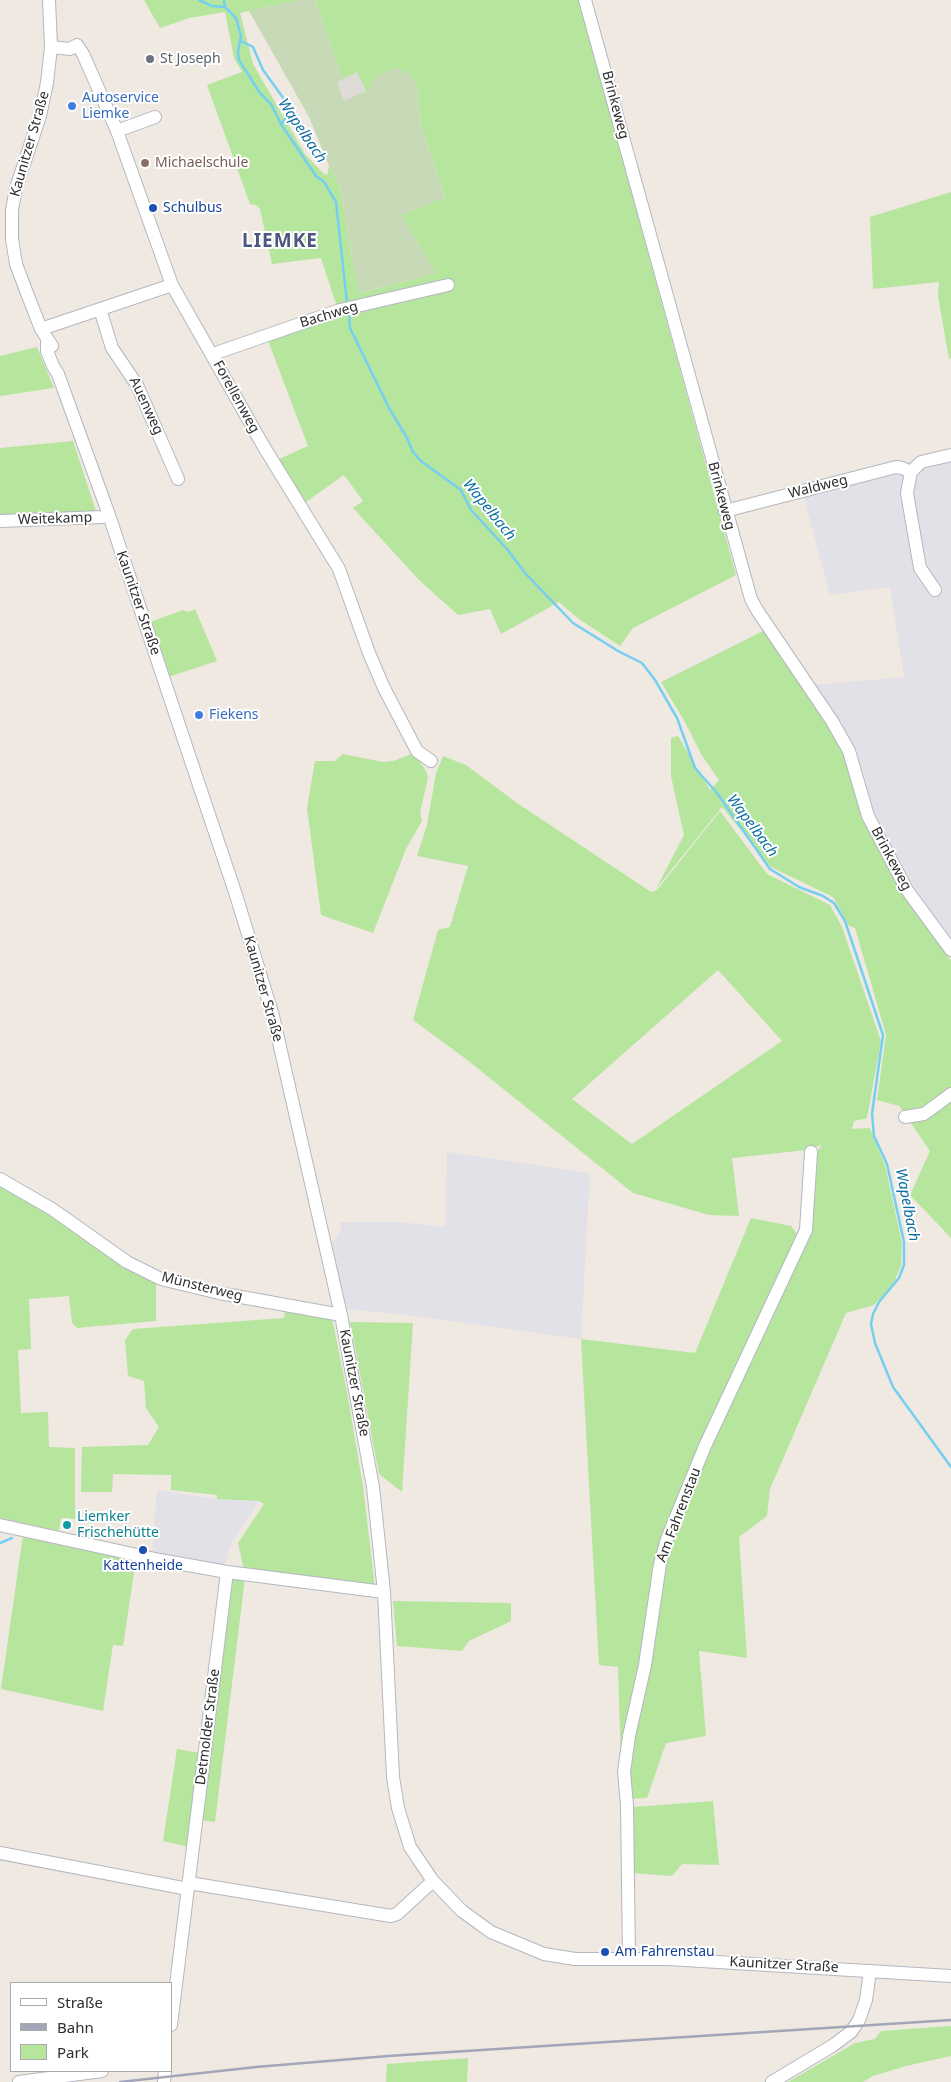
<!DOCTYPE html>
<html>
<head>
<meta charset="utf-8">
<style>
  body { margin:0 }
  #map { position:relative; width:951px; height:2082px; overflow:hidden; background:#efe9e1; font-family:"Noto Sans",sans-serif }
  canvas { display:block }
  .legend { position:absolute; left:10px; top:1982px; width:162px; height:90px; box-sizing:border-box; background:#fff; border:1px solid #ababab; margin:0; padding:6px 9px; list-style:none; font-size:15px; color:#2e2e2e }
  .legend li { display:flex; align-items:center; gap:10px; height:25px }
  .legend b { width:25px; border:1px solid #ababab }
</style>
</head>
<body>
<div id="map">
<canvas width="951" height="2082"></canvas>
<ul class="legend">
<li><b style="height:6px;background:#fff"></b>Straße</li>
<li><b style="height:6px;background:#a3a6b8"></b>Bahn</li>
<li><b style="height:14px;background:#b6e59e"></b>Park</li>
</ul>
</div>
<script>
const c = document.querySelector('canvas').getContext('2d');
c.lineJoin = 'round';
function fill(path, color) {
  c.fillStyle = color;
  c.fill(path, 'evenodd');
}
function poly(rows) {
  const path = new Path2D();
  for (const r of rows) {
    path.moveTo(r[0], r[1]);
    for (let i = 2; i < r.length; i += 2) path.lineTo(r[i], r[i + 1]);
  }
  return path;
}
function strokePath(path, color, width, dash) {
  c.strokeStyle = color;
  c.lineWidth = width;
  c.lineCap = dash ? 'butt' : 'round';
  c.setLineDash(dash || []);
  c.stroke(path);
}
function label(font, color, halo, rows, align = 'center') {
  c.font = font + ' "Noto Sans",sans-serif';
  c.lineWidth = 4;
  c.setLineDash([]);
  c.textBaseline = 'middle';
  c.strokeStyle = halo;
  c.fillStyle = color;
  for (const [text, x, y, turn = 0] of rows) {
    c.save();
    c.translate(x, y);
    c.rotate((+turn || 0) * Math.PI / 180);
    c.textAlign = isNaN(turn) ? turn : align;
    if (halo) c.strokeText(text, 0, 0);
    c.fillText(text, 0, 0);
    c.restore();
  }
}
fill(poly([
  [951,460,951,941,910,880,873,813,865,779,855,746,813,685,904,677,890,587,830,595,803,495,895,472,917,477,926,466],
  [447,1152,590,1173,581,1339,414,1316,346,1309,332,1243,341,1230,340,1222,399,1222,445,1227],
  [157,1490,217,1499,259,1501,232,1542,224,1567,152,1554]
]), '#e3e1e8');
fill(poly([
  [144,0,301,0,240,13,253,64,305,154,323,173,327,175,329,166,340,186,354,269,360,293,436,273,401,215,445,197,420,124,417,85,367,93,343,79,315,0,579,0,736,575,633,628,620,646,579,619,559,602,501,634,490,609,458,615,419,580,353,508,363,501,344,475,303,504,277,460,308,446,267,338,339,313,321,258,272,264,260,209,256,205,250,204,207,85,242,72,234,58,225,12,189,18,160,28],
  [951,192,951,358,949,359,938,296,939,282,873,289,870,217],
  [37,347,54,388,0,396,0,356],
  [73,441,97,514,0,517,0,448],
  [195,609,217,661,168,677,150,622,183,610,189,612],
  [763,631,839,739,866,826,900,889,951,961,951,1238,910,1195,930,1151,899,1106,877,1100,886,1035,855,928,849,926,833,897,771,867,722,807,656,889,684,835,671,776,671,738,678,736,710,790,719,780,701,754,685,722,661,682],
  [414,753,426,771,428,778,420,813,422,821,406,849,373,933,321,915,307,808,315,761,335,761,343,754,383,762,393,761],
  [443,756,466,765,517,803,651,892,657,890,720,811,767,874,830,905,842,927,881,1041,867,1118,854,1121,852,1129,870,1128,885,1165,902,1243,901,1266,893,1285,874,1305,846,1313,770,1489,767,1516,739,1537,747,1658,699,1651,706,1736,666,1743,647,1798,629,1799,621,1766,618,1667,599,1665,581,1339,695,1353,751,1218,791,1226,800,1238,816,1153,822,1145,807,1150,732,1158,739,1216,709,1215,633,1193,466,1059,413,1020,438,930,450,927,468,866,417,856,427,825,436,773],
  [718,970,782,1041,632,1144,572,1099],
  [0,1183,156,1282,156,1321,77,1328,72,1323,69,1296,29,1299,31,1349,18,1350,21,1413,48,1412,49,1447,75,1448,75,1519,61,1518,59,1531,0,1518],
  [286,1303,332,1318,347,1392,363,1486,375,1588,244,1570,238,1543,264,1504,259,1501,217,1499,217,1495,171,1490,171,1475,113,1474,112,1492,81,1492,82,1447,148,1445,159,1427,146,1408,144,1381,128,1376,125,1340,133,1329,284,1318],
  [350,1322,413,1323,402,1492,379,1474],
  [23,1535,136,1560,123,1646,113,1645,103,1711,1,1689],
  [230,1577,245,1578,215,1822,200,1820],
  [393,1601,511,1603,511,1621,469,1641,462,1651,397,1646],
  [177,1749,200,1753,189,1847,163,1841],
  [713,1801,719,1865,682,1864,672,1876,632,1873,631,1814,634,1807],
  [951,2026,951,2056,906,2066,873,2076,863,2082,788,2082,855,2043,875,2039,881,2031],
  [468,2058,467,2082,386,2082,387,2064]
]), '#b6e59e');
fill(poly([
  [301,0,315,0,343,79,357,72,367,92,375,77,395,68,407,72,417,85,420,124,445,197,401,215,436,273,359,293,354,269,340,186,329,166,309,117,249,11]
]), '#c8d9b8');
fill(poly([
  [357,72,366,91,344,101,337,82]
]), '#dfdcd8');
strokePath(poly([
  [199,0,212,6,225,7,236,18,241,36,238,52,239,60,260,93,271,104,281,124,316,176,324,182,336,202,347,303],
  [224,0,225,7],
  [241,41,253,47,263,70,284,99],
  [281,124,288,116,289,108],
  [349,315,350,328,389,408,407,438,413,452,421,461,461,490,471,510,507,549,525,573,573,623,618,651,642,663,655,680,677,718,695,768,717,793,770,869,799,887,823,896,834,903,845,921,883,1035,872,1114,874,1136,887,1164,904,1242,904,1265,899,1278,879,1302,873,1314,871,1324,875,1343,893,1387,951,1467],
  [0,1543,12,1538]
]), '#75cff0', 2.5);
const minor = poly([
  [49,0,51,47,47,83,40,116,16,188,12,210,12,239,16,264,25,288,41,329,52,346],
  [585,0,751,599,757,610,832,721,849,751,868,816,907,890,951,950],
  [51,47,70,49,77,45,83,54,117,131,172,285,264,447,339,569,369,653,384,688,417,751,431,761],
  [117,131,155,117],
  [100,309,112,348,137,385,178,479],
  [41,329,172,285],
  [47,341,47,351,53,366,58,374,109,515,191,761,236,895,273,1016,341,1315,373,1487,384,1592,393,1777,398,1808,410,1847,433,1881,462,1911,491,1932,544,1954,575,1959,668,1959,951,1976],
  [213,354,340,310,448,285],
  [725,511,896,467,902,468,911,472],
  [0,521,102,517,109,515],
  [935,590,920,568,907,493,911,472,921,462,951,455],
  [905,1117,924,1114,951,1094],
  [0,1179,52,1209,127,1262,161,1279,219,1293,341,1315],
  [0,1525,160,1560,227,1572,384,1592],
  [0,1853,188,1889],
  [189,1883,391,1916,397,1914,433,1881],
  [629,1958,627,1805,624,1772,629,1736,645,1665,660,1564,667,1539,705,1446,806,1230,811,1152],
  [171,2025,227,1572],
  [19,2082,102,2071],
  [164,2082,165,2071],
  [772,2082,832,2046,851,2032,859,2020,866,2000,870,1971]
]);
strokePath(minor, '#b4b7c1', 14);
strokePath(minor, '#fff', 12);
strokePath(poly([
  [120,2082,256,2067,388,2056,951,2020]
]), '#a3a6b8', 2.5);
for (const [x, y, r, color] of [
  [150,59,5,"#6b7280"],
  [72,106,5,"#3f7fe0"],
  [145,163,5,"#8d6e63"],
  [153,208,5,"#1a4fb4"],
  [199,715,5,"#3f7fe0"],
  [67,1525,5,"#0f9aa8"],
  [143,1550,5,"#1a4fb4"],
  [605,1952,5,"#1a4fb4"]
]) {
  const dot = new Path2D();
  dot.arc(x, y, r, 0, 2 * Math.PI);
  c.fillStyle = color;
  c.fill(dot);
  strokePath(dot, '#fff', 2);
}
label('14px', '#5b616d', '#fff', [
  ["St Joseph",160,59]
], 'left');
label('14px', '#366cbe', '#fff', [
  ["Autoservice",82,98],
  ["Liemke",82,114],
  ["Fiekens",209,715]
], 'left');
label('14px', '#2e2e2e', '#fff', [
  ["Brinkeweg",615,105,75],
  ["Kaunitzer Straße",30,144,-74],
  ["Bachweg",329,315,-17],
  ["Forellenweg",236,397,61],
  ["Auenweg",146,406,65],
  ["Waldweg",818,487,-14],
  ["Brinkeweg",721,496,75],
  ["Weitekamp",55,519,-2],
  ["Kaunitzer Straße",138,603,71],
  ["Brinkeweg",891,859,62],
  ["Kaunitzer Straße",263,989,74],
  ["Münsterweg",202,1287,14],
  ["Kaunitzer Straße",354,1383,79],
  ["Am Fahrenstau",679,1515,-69],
  ["Detmolder Straße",208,1727,-83],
  ["Kaunitzer Straße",784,1965,3]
]);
label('14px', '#785e54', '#fff', [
  ["Michaelschule",155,163]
], 'left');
label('14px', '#164399', '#fff', [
  ["Schulbus",163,208],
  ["Kattenheide",143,1566,"center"],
  ["Am Fahrenstau",615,1952]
], 'left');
label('14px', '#0d838f', '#fff', [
  ["Liemker",77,1517],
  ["Frischehütte",77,1533]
], 'left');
label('italic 15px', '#0d6fa3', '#fff', [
  ["Wapelbach",302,131,56],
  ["Wapelbach",489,510,51],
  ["Wapelbach",752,826,53],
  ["Wapelbach",907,1205,79]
]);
c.letterSpacing = '1px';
label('bold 19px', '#4d5680', '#fff', [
  ["LIEMKE",280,242]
]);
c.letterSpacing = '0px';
</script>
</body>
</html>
